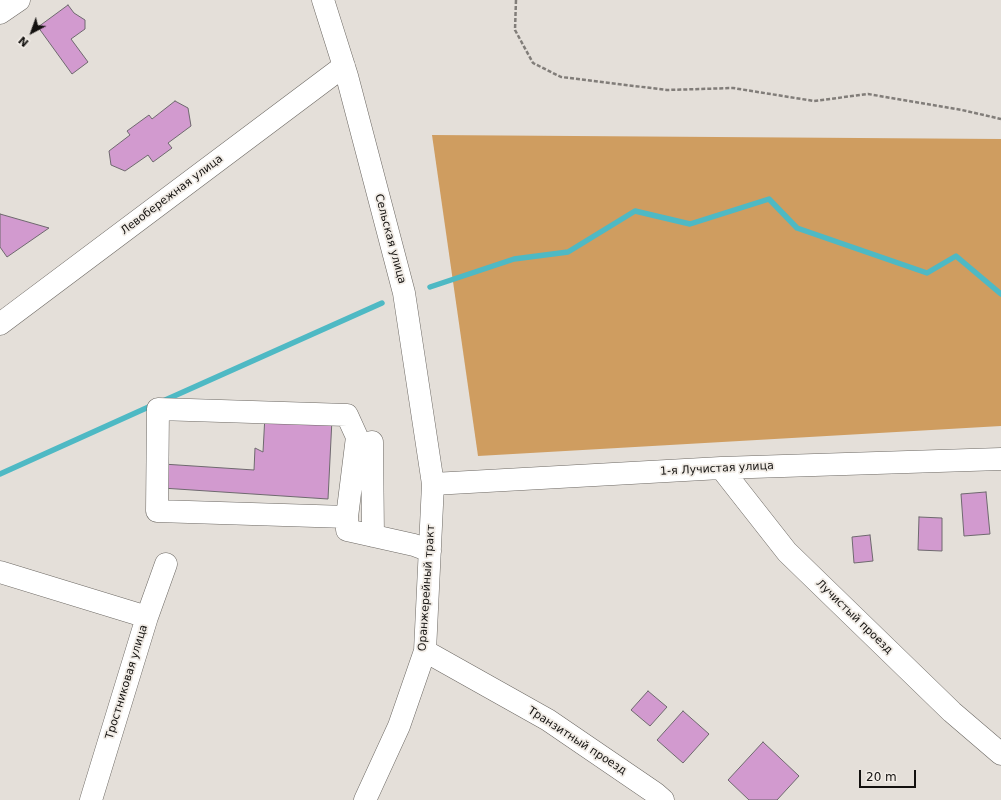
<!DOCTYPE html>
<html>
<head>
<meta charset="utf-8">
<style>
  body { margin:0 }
  #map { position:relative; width:1001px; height:800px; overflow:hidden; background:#e4dfd9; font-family:"DejaVu Sans",sans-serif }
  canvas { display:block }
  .north { position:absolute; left:12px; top:12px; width:40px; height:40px; -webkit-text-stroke:3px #f1ece6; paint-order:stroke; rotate:221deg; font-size:11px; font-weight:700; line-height:16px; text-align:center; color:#13110f }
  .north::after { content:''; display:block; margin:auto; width:14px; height:18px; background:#13110f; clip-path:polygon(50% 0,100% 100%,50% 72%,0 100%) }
  .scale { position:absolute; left:859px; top:770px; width:57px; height:18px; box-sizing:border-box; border:2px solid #13110f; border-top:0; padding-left:5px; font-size:12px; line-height:14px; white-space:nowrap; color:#13110f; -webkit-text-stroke:3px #f1ece6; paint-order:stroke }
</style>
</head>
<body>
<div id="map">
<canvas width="1001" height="800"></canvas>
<div class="north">N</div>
<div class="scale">20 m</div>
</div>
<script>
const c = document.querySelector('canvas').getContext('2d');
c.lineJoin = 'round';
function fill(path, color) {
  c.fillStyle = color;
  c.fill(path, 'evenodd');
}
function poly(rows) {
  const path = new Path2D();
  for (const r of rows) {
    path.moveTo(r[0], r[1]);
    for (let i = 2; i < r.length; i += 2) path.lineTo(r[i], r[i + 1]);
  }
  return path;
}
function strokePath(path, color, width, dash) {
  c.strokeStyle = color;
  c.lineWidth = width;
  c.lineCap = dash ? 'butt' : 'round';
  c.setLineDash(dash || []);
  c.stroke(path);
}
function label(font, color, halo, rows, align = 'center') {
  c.font = font + ' "DejaVu Sans",sans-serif';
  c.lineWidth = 3.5;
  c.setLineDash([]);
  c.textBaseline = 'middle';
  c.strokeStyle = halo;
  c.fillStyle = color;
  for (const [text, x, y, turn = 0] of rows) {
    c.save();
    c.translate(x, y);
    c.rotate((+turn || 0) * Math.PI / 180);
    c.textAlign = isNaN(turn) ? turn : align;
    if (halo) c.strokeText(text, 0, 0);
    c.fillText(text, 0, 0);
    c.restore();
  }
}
fill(poly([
  [432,135,1001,139,1001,426,478,456]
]), '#cf9d60');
strokePath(poly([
  [430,287,514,259,568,252,635,211,690,224,769,199,797,228,927,273,956,256,1001,294],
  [163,401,382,303],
  [0,474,153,405]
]), '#4eb9c4', 5.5);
const building = poly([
  [68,5,74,13,85,20,85,29,71,39,88,62,72,74,38,27,68,5],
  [175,101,188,108,191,126,168,143,172,148,153,162,148,155,125,171,111,165,109,151,130,135,127,131,149,115,152,119,175,101],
  [0,214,49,228,7,257,0,247,0,214],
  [265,415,332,419,328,499,162,488,163,464,254,470,255,448,263,452,265,415],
  [986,492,990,534,964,536,961,494,986,492],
  [919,517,942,518,942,551,918,550,919,517],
  [870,535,873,561,854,563,852,537,870,535],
  [648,691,667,707,650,726,631,710,648,691],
  [683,711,709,734,683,763,657,740,683,711],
  [763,742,799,776,777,800,749,800,728,780,763,742]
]);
fill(building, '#d29acf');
strokePath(building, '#6e696e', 1);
const minor = poly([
  [323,0,347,76,404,293,433,484,425,651,399,726,365,800],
  [0,13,19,0],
  [0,324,344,66],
  [372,442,373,536],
  [721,468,787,552,952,712,1001,754],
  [433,484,721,468,1001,459],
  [347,517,357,437,347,415,158,409,157,511,347,517,347,530,414,545,430,551],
  [0,572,147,617],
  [425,651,548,720,655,793,663,800],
  [91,800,147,617,166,564]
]);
strokePath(minor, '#6c6863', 23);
strokePath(poly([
  [516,0,515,30,533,63,561,77,667,90,733,88,814,101,868,94,962,110,1001,119]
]), '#817d79', 2.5, [4, 2]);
strokePath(minor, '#fff', 22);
label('11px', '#13110f', '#f1ece6', [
  ["Левобережная улица",172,195,-37],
  ["Сельская улица",390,239,75],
  ["1-я Лучистая улица",717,469,-3],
  ["Оранжерейный тракт",427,588,-86],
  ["Лучистый проезд",854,617,44],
  ["Тростниковая улица",127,682,-73],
  ["Транзитный проезд",577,741,33]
]);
</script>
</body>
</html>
